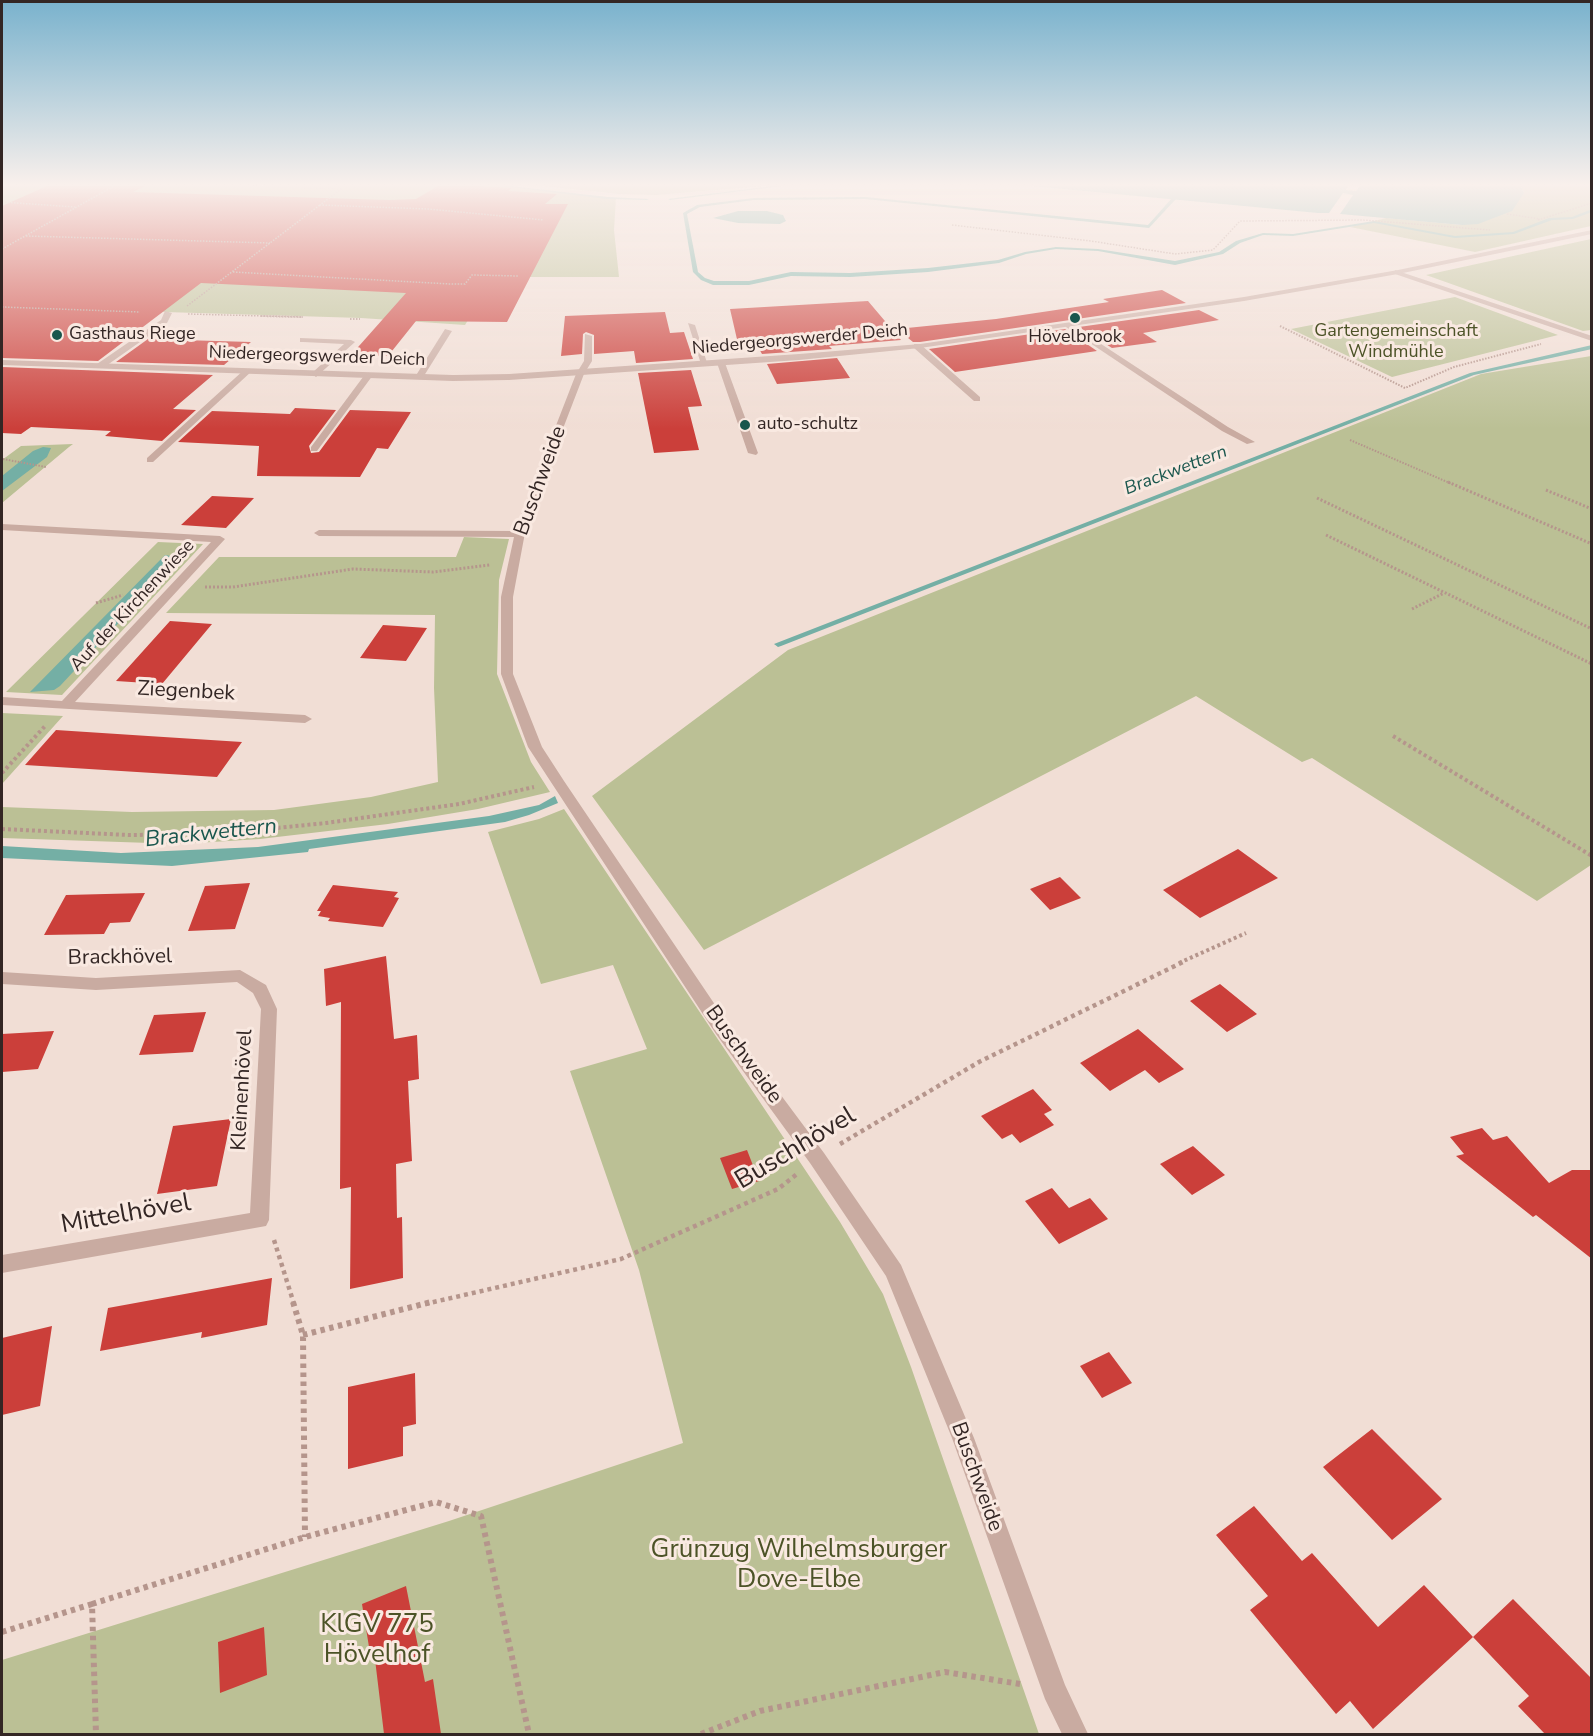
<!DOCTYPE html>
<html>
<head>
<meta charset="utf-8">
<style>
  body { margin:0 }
  #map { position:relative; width:1593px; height:1736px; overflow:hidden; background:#f1ded5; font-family:"Nunito Sans",sans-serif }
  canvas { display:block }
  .frame { position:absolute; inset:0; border:3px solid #332624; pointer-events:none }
</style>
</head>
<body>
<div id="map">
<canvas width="1593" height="1736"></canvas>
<div class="frame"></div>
</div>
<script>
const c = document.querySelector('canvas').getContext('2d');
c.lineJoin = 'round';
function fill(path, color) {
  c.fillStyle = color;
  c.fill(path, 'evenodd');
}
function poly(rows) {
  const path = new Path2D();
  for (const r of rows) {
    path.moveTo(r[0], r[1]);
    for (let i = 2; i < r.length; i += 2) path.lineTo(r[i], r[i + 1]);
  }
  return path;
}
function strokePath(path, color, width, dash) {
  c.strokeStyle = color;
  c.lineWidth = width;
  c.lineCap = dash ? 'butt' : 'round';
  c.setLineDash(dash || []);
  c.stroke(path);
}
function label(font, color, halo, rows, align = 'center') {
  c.font = font + ' "Nunito Sans",sans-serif';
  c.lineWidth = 6;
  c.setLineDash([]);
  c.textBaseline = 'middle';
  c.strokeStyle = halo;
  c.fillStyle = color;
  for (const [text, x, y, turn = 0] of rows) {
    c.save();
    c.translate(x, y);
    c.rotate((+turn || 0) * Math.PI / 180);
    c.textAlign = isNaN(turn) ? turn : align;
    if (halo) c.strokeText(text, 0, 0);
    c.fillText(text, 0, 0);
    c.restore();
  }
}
fill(poly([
  [2,186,503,186,616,198,614,230,619,277,495,277,465,325,361,318,2,307],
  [542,186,765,186,656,195,620,194],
  [1521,186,1591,186,1591,226,1475,252,1350,227,1386,218,1462,225,1524,193],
  [1591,239,1591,330,1583,331,1426,275],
  [1455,297,1558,335,1392,377,1291,329],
  [1591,356,1591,865,1537,901,1312,758,1302,762,1196,696,704,950,592,796,788,650,1481,374],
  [73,444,69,447,2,503,2,460,21,446],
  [464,537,509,539,499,580,497,674,531,762,550,792,478,809,388,824,260,839,180,844,2,838,2,807,132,812,274,810,371,797,438,782,434,688,435,615,166,613,219,557,456,557],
  [158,542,203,544,62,695,6,692],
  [2,713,63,716,2,784],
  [564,809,840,1222,883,1294,911,1367,1039,1734,2,1734,2,1660,449,1521,683,1443,639,1270,570,1071,647,1049,613,965,541,984,488,832,539,819]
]), '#bbc095');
fill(poly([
  [1031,186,1348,186,1346,190,1356,191,1360,186,1521,186,1524,193,1512,211,1478,224,1462,225,1340,214,1353,195,1343,193,1329,213,1318,213],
  [738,211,767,211,783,215,786,221,780,224,738,223,713,218],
  [43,447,51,448,47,457,2,491,2,476,33,451],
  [165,555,177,557,178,559,60,686,54,690,30,692],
  [555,796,558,803,529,815,505,822,309,849,308,852,172,866,2,858,2,846,121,853,258,847,489,816,539,805]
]), '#74afa5');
fill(poly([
  [501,186,512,186,607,197,649,199,647,200,607,199,501,186],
  [772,186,783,186,670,200,668,199,772,186],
  [865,197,1148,225,1172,198,1176,199,1149,228,865,199,754,200,700,207,687,214,698,272,705,278,714,281,749,281,791,272,850,273,928,268,998,260,1025,252,1056,247,1098,249,1175,261,1219,252,1236,241,1263,233,1293,234,1374,221,1455,236,1513,232,1549,218,1572,217,1592,209,1592,212,1573,219,1552,220,1514,234,1455,238,1374,223,1293,236,1263,235,1240,243,1223,254,1175,265,1098,251,1056,249,1026,254,999,263,928,272,850,277,791,276,749,285,713,285,701,280,693,272,683,213,697,205,754,198,865,197],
  [1592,345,1592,349,1474,375,781,646,778,647,774,644,1470,373,1592,345]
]), '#74afa5');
fill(poly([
  [47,186,145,186,133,192,389,200,416,199,438,186,476,186,512,188,508,191,557,194,545,204,568,204,507,322,416,321,388,356,351,355,406,293,201,283,98,361,2,358,2,206],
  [1162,290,1186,303,920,342,913,342,897,329,996,319,1109,302,1103,299],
  [868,301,901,340,829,346,832,349,762,354,758,347,739,348,730,309],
  [1199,310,1219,320,1143,333,1157,342,1112,348,1079,327],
  [665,312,670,333,684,332,693,359,636,363,634,351,594,354,594,335,586,332,583,334,582,354,561,356,565,316],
  [1065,329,1097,351,955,372,929,349],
  [148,339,251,342,224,365,116,362],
  [837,358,850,378,777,384,767,364],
  [2,367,213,375,173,409,196,410,162,441,105,436,111,431,31,427,21,434,2,433],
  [691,370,702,406,688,407,699,450,654,453,638,373],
  [295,408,336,410,309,446,311,453,319,452,350,410,411,412,388,449,377,448,360,477,257,476,259,446,178,442,212,411,290,414],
  [212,496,254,498,226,528,181,525],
  [170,621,212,624,162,684,116,681],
  [383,625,427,628,406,661,360,658],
  [56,730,148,736,242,742,217,777,25,765],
  [1238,849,1278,878,1200,918,1163,890],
  [1060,877,1081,898,1050,910,1030,889],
  [250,883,235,929,188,931,205,886],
  [333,885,398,892,394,897,399,898,383,927,328,921,330,918,318,916,321,911,317,911],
  [145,893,130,922,110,923,104,934,44,935,66,895],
  [386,956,394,1039,417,1035,419,1079,408,1081,412,1161,396,1164,397,1218,402,1217,403,1278,350,1289,351,1187,340,1189,341,1002,326,1006,324,969],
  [1220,984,1257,1014,1227,1032,1190,1001],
  [206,1012,193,1052,139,1055,154,1015],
  [1138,1029,1184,1069,1159,1083,1145,1070,1110,1091,1080,1063],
  [54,1031,38,1069,2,1072,2,1034],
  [1033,1089,1052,1110,1044,1114,1054,1125,1020,1143,1012,1134,1002,1139,981,1116],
  [231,1119,217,1186,157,1194,173,1126],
  [1482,1128,1493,1140,1507,1136,1549,1183,1572,1170,1592,1170,1592,1259,1536,1215,1533,1217,1456,1156,1464,1154,1450,1137],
  [1193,1146,1225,1175,1192,1195,1160,1164],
  [747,1150,759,1181,732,1189,720,1158],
  [1052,1188,1069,1208,1090,1198,1108,1219,1059,1244,1025,1201],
  [272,1278,267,1325,201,1338,202,1332,100,1351,108,1308],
  [52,1326,40,1406,2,1415,2,1338],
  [1109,1352,1132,1383,1102,1398,1080,1366],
  [415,1373,416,1424,403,1427,403,1456,348,1469,348,1387],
  [1372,1429,1442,1499,1392,1540,1323,1467],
  [1254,1506,1302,1561,1312,1553,1378,1627,1424,1585,1473,1637,1373,1729,1350,1701,1336,1714,1250,1610,1268,1596,1216,1535],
  [406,1586,425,1682,433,1679,441,1734,384,1734,374,1651,370,1653,362,1604],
  [1513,1599,1592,1679,1592,1734,1545,1734,1518,1706,1529,1696,1473,1637],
  [264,1627,267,1675,220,1693,218,1642]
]), '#cb3f3a');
strokePath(poly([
  [253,186,341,189,320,205,428,209,544,220],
  [2,202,75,207],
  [1507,214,1540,219],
  [1538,220,1592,203],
  [952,225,1091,241,1175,254,1213,250,1240,221,1363,220,1490,230],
  [26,236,270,243],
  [2,249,114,186],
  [233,272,450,284,465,284,472,275,519,276],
  [187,306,320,205],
  [2,307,140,312],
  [188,314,303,317]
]), '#b5958c', 1.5, [1.5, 1.5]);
strokePath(poly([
  [261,316,303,317],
  [350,319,360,319],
  [1280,326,1405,388,1454,367,1541,344],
  [1350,440,1452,484],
  [3,459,46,467]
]), '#b5958c', 2, [1.5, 1.5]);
strokePath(poly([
  [1448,482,1592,544],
  [1546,490,1592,509],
  [1317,498,1592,629],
  [1326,535,1592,664],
  [205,587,233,587,353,569,433,572,490,565],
  [96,603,123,595],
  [1412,609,1444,593]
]), '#b5958c', 3, [2, 2]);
strokePath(poly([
  [1393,736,1592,856],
  [2,773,46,725],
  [2,829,129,835,217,834,326,823,459,804,534,787],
  [1179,963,1246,933]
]), '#b5958c', 4, [3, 3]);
strokePath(poly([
  [840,1144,979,1062,1183,962],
  [274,1240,294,1304],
  [425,1304,621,1259,778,1189,797,1174]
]), '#b5958c', 4.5, [4, 4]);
strokePath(poly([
  [293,1302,303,1335,305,1537],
  [303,1335,431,1302],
  [92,1604,305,1537,436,1502,481,1516,529,1734],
  [2,1632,92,1604,96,1734],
  [701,1734,760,1711,945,1672,1020,1684]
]), '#b5958c', 6, [4.5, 4.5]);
fill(poly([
  [165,311,172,313,167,323,103,368,97,368,97,364,161,320,165,311],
  [688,323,695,325,708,366,701,364,688,323],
  [445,329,452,331,422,379,416,379,415,377,445,329],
  [585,334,592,336,592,361,584,374,527,522,513,597,513,674,542,747,564,781,728,1024,824,1153,901,1265,974,1438,1065,1685,1088,1734,1062,1734,1045,1699,952,1438,886,1276,810,1163,716,1034,528,747,501,674,501,597,514,537,319,536,314,533,319,530,515,531,576,374,584,361,585,334],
  [300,338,351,340,355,342,316,377,312,374,313,372,344,344,303,342,300,342,300,338],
  [914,344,920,344,980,397,980,401,974,401,914,348,914,344],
  [721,360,725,363,758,453,756,455,748,453,717,363,721,360],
  [245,369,252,371,153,462,147,462,147,458,245,369],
  [366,373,373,375,317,451,311,451,311,447,366,373]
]), '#c9aba1');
fill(poly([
  [1395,270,1592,336,1592,341,1395,274,1395,270],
  [1069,323,1228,427,1255,442,1247,444,1222,431,1066,327,1065,325,1069,323],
  [2,524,220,536,225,539,75,702,305,715,312,719,305,723,2,705,2,697,62,701,211,542,2,530,2,524],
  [240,970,266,985,277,1009,269,1220,266,1226,2,1273,2,1255,250,1213,261,1009,253,993,237,982,96,990,2,984,2,972,96,978,240,970]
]), '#c9aba1');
fill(poly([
  [1592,230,1592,234,1398,274,1244,301,920,348,799,360,509,380,453,381,2,365,2,360,453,375,509,374,799,354,920,344,1244,297,1398,270,1592,230]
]), '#c9aba1');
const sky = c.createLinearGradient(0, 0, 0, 429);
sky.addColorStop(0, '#79b2cd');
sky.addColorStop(0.43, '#f9f0ec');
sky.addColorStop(1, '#f9f0ec00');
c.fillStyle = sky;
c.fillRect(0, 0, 1593, 429);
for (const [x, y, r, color] of [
  [1075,318,6,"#19564d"],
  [57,335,6,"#19564d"],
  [745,425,6,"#19564d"]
]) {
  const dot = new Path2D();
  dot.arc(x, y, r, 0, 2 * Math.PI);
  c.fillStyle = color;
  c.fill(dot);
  strokePath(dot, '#f9e9e1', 2);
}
label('18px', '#4c5327', '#f9e9e1', [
  ["Gartengemeinschaft",1396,332],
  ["Windmühle",1396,353]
]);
label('18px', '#332624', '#f9e9e1', [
  ["Gasthaus Riege",69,335],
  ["Hövelbrook",1075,338,"center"],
  ["auto-schultz",757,425]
], 'left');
label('18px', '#332624', '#f9e9e1', [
  ["Niedergeorgswerder Deich",800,340,-5],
  ["Niedergeorgswerder Deich",317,357,2],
  ["Auf der Kirchenwiese",133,606,-47]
]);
label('italic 18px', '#19564d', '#f9e9e1', [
  ["Brackwettern",1176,471,-21]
]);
label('21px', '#332624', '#f9e9e1', [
  ["Buschweide",541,481,-70],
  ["Ziegenbek",186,692,3],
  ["Brackhövel",120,958,-1],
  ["Buschweide",743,1055,54],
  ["Kleinenhövel",243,1090,-87],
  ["Buschweide",976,1477,70]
]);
label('italic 22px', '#19564d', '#f9e9e1', [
  ["Brackwettern",211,834,-6]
]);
label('26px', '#332624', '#f9e9e1', [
  ["Buschhövel",796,1149,-31],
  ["Mittelhövel",126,1215,-10]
]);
label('26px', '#4c5327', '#f9e9e1', [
  ["Grünzug Wilhelmsburger",799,1551],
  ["Dove-Elbe",799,1581],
  ["KlGV 775",377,1626],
  ["Hövelhof",377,1656]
]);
</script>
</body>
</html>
